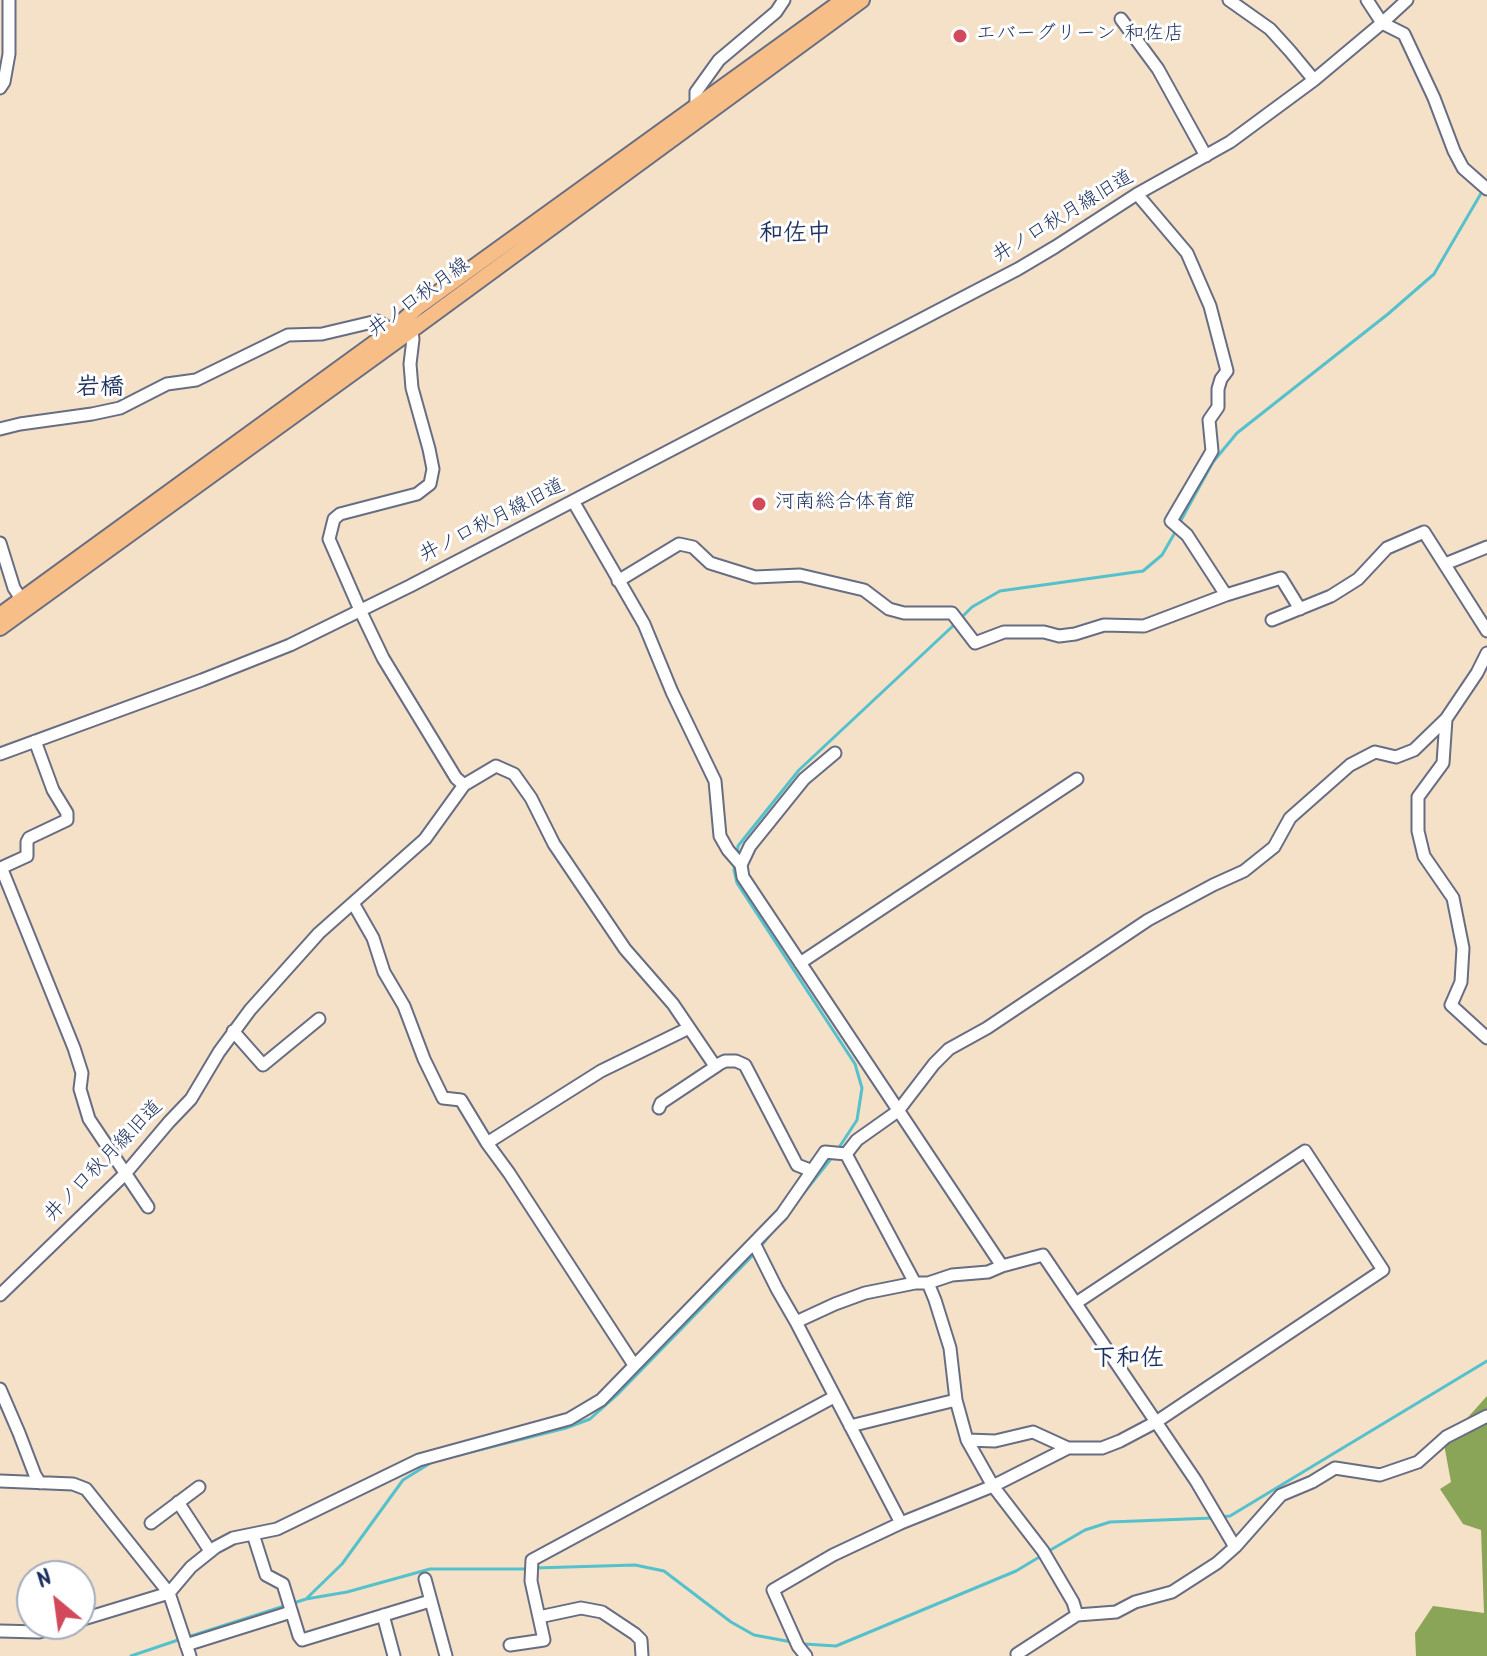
<!DOCTYPE html>
<html>
<head>
<meta charset="utf-8">
<style>
  body { margin:0 }
  #map { position:relative; width:1487px; height:1656px; overflow:hidden; background:#f4e1c7; font-family:Kalam,sans-serif }
  canvas { display:block }
  .north { position:absolute; left:16px; top:1560px; width:80px; height:80px; box-sizing:border-box; background:#fff; border:2px solid #a4acbf; border-radius:50%; rotate:331deg; font-size:22px; font-weight:700; line-height:32px; text-align:center; color:#1b2f5e }
  .north::after { content:''; display:block; margin:auto; width:28px; height:36px; background:#d1495b; clip-path:polygon(50% 0,100% 100%,50% 72%,0 100%) }
</style>
</head>
<body>
<div id="map">
<canvas width="1487" height="1656"></canvas>
<div class="north">N</div>
</div>
<script>
const c = document.querySelector('canvas').getContext('2d');
c.lineJoin = 'round';
function fill(path, color) {
  c.fillStyle = color;
  c.fill(path, 'evenodd');
}
function poly(rows) {
  const path = new Path2D();
  for (const r of rows) {
    path.moveTo(r[0], r[1]);
    for (let i = 2; i < r.length; i += 2) path.lineTo(r[i], r[i + 1]);
  }
  return path;
}
function strokePath(path, color, width, dash) {
  c.strokeStyle = color;
  c.lineWidth = width;
  c.lineCap = dash ? 'butt' : 'round';
  c.setLineDash(dash || []);
  c.stroke(path);
}
function label(font, color, halo, rows, align = 'center') {
  c.font = font + ' Kalam,"Klee One",sans-serif';
  c.lineWidth = 6;
  c.setLineDash([]);
  c.textBaseline = 'middle';
  c.strokeStyle = halo;
  c.fillStyle = color;
  for (const [text, x, y, turn = 0] of rows) {
    c.save();
    c.translate(x, y);
    c.rotate((+turn || 0) * Math.PI / 180);
    c.textAlign = isNaN(turn) ? turn : align;
    if (halo) c.strokeText(text, 0, 0);
    c.fillText(text, 0, 0);
    c.restore();
  }
}
fill(poly([
  [1487,1396,1487,1656,1416,1656,1415,1633,1433,1606,1484,1613,1481,1530,1463,1524,1440,1489,1451,1482,1444,1444]
]), '#8aa557');
strokePath(poly([
  [1180,522,1213,462,1237,433,1388,314,1434,274,1483,190],
  [960,619,972,607,1000,591,1143,571,1162,555,1177,529],
  [737,856,738,846,799,770,955,624],
  [735,863,734,870,737,883,855,1064,862,1088,857,1120,838,1149],
  [799,1199,834,1155],
  [761,1246,774,1230],
  [455,1456,566,1428,590,1419,617,1395,756,1252],
  [1220,1517,1230,1516,1487,1361],
  [1047,1552,1085,1530,1110,1522,1213,1518],
  [534,1568,635,1565,664,1571,731,1622,754,1635,792,1642],
  [306,1599,342,1564,403,1480,432,1462],
  [188,1637,306,1599,347,1592,430,1569,527,1569],
  [804,1644,836,1646,1016,1571,1041,1556],
  [131,1656,181,1639]
]), '#54c1cd', 3);
const minor = poly([
  [1229,0,1270,29,1290,51,1314,80],
  [1367,0,1382,23,1404,34,1434,98,1454,151,1463,168,1487,189],
  [1121,19,1158,69,1206,156],
  [0,88,4,82,9,54,9,0],
  [699,109,696,106,696,92,719,60,776,12,784,0],
  [1137,194,1187,253,1210,306,1227,371,1221,379,1218,389,1218,407,1209,420,1212,451,1171,521,1187,535,1226,595],
  [411,327,413,339,410,364,412,388,429,449,433,469,430,484,417,494,340,514,334,519,329,539,360,610,383,658,456,778,464,785],
  [0,429,20,424,92,414,120,408,167,384,196,380,288,335,322,334,377,321,392,330],
  [573,501,644,624,672,692,715,781,720,836,728,850,741,865],
  [0,543,14,588,25,605],
  [1445,564,1487,547],
  [618,581,679,544,693,547,710,563,755,577,800,575,864,590,889,609,904,613,952,613,975,643,1004,632,1044,632,1059,636,1075,634,1104,625,1144,626,1226,595,1281,578,1300,609],
  [1272,620,1331,596,1358,579,1387,548,1424,532,1487,631],
  [1446,719,1443,763,1418,797,1418,831,1424,856,1453,898,1463,948,1461,982,1451,1005,1487,1038],
  [35,741,53,790,67,813,67,820,29,838,27,842,27,856,3,867,3,872,74,1048,82,1073,80,1089,89,1119,148,1207],
  [835,753,804,779,750,846,741,865,743,877,1002,1266,1043,1255,1196,1481,1235,1547],
  [0,754,202,680,290,645,410,586,1018,269,1055,247,1137,194,1230,142,1314,80,1382,23,1407,0],
  [353,903,373,938,384,972,404,1006,424,1059,443,1098,461,1100,487,1143,509,1173,634,1365],
  [800,963,1077,779],
  [233,1031,263,1065,319,1019],
  [659,1108,661,1103,718,1065],
  [487,1143,601,1071,689,1028],
  [846,1154,857,1140,898,1111,934,1064,949,1049,987,1028,1148,920,1213,885,1244,871,1274,847,1290,818,1350,765,1375,752,1396,757,1414,750,1446,719,1477,673,1487,653],
  [754,1243,777,1289,796,1322,901,1523],
  [928,1283,935,1300,950,1348,956,1400,967,1440,993,1486,1043,1551,1073,1602,1077,1615],
  [0,1295,125,1174,169,1122,191,1099,219,1052,250,1010,319,933,425,839,464,785,496,766,514,774,531,798,554,844,625,949,673,1004,715,1066,725,1061,736,1061,745,1065,797,1165,810,1170],
  [796,1322,835,1304,865,1293,915,1283,928,1283,952,1275,988,1272,1002,1266],
  [0,1389,19,1433,35,1475,40,1483],
  [850,1426,956,1400],
  [967,1440,995,1441,1033,1432,1068,1448],
  [0,1481,73,1484,86,1489,169,1593,190,1656],
  [178,1502,210,1551],
  [151,1523,199,1487],
  [253,1534,266,1575,283,1584,299,1636,302,1640,430,1601],
  [425,1579,446,1656],
  [383,1615,394,1656],
  [539,1617,581,1608,602,1612,635,1634,641,1640,642,1656],
  [80,1620,169,1593,191,1567,216,1547,233,1538,277,1529,419,1460,569,1419,601,1400,782,1214,825,1152,846,1154,915,1283],
  [0,1631,39,1632,66,1624],
  [186,1645,291,1612],
  [510,1645,544,1640,531,1581,532,1560,834,1397],
  [806,1656,798,1646,773,1590,833,1555,901,1523,993,1486,1068,1448,1102,1448,1120,1441,1156,1422,1383,1270,1305,1151,1076,1303],
  [1018,1656,1017,1654,1077,1615,1116,1612,1135,1602,1172,1592,1217,1563,1235,1547,1281,1495,1312,1482,1335,1468,1380,1475,1418,1462,1446,1437,1487,1416]
]);
const major = poly([
  [0,615,392,330,418,307,843,0],
  [0,628,412,330,862,0]
]);
strokePath(minor, '#676d83', 15);
strokePath(major, '#676d83', 18);
strokePath(minor, '#fff', 11);
strokePath(major, '#f7be88', 14);
for (const [x, y, r, color] of [
  [960,36,8,"#d1495b"],
  [759,504,8,"#d1495b"]
]) {
  const dot = new Path2D();
  dot.arc(x, y, r, 0, 2 * Math.PI);
  c.fillStyle = color;
  c.fill(dot);
  strokePath(dot, '#fff', 3);
}
label('20px', '#1b2f5e', '#fff', [
  ["エバーグリーン 和佐店",976,36],
  ["河南総合体育館",775,504]
], 'left');
label('20px', '#1b2f5e', '#fff', [
  ["井ノ口秋月線旧道",1064,218,-31],
  ["井ノ口秋月線",420,299,-36],
  ["井ノ口秋月線旧道",493,522,-27],
  ["井ノ口秋月線旧道",105,1162,-46]
]);
label('bold 24px', '#1b2f5e', '#fff', [
  ["和佐中",795,236],
  ["岩橋",100,390],
  ["下和佐",1128,1361]
]);
</script>
</body>
</html>
